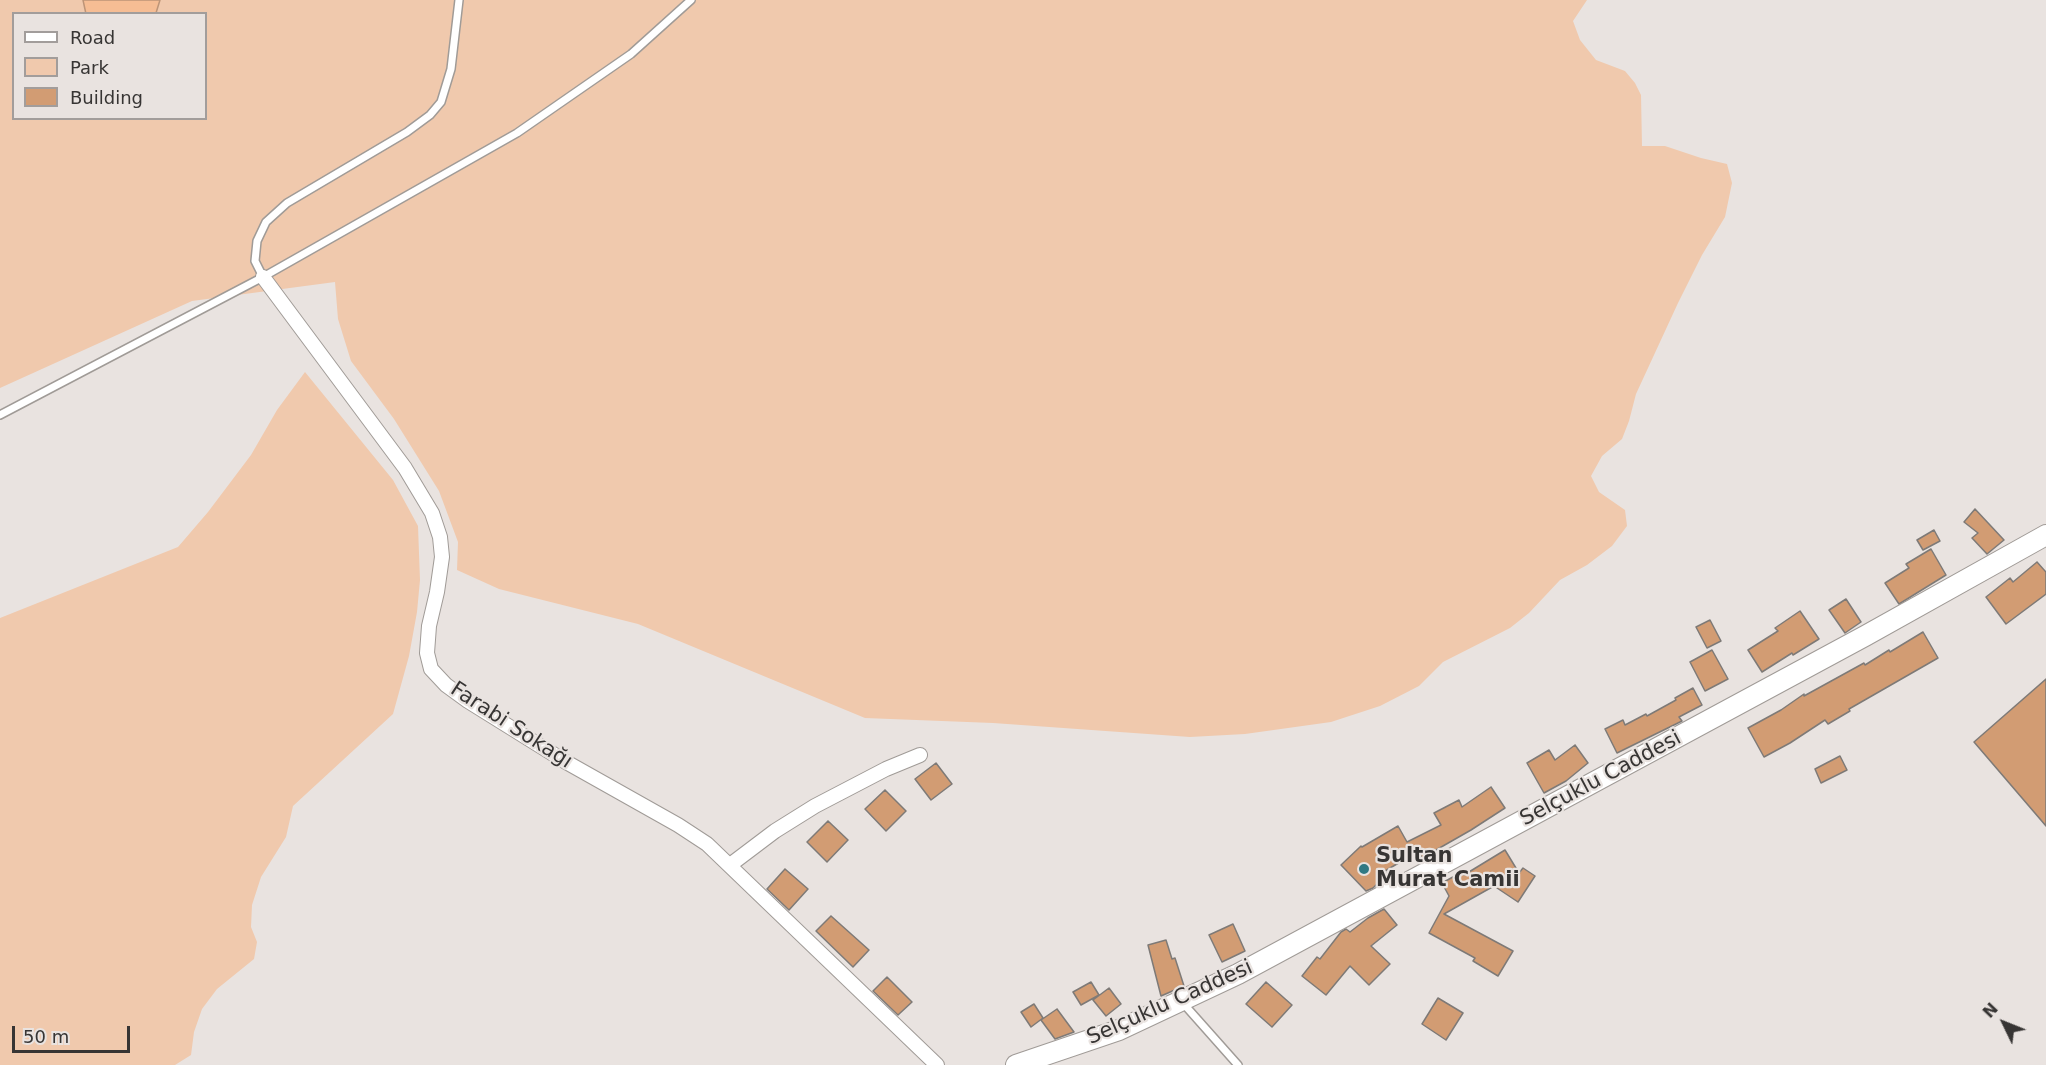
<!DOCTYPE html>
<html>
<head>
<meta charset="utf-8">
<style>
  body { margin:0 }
  #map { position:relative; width:2046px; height:1065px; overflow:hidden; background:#e9e3e0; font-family:"DejaVu Sans",sans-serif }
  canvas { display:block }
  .legend { position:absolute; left:12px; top:12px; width:195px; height:108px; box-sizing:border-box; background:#e9e3e0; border:2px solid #a29d9b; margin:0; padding:8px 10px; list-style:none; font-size:18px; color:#373534 }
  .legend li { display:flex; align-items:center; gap:12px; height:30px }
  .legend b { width:30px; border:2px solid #a29d9b }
  .north { position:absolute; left:1974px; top:993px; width:60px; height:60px; -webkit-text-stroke:4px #e9e3e0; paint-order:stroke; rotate:313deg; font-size:16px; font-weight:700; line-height:24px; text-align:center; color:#373534 }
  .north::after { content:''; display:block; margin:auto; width:21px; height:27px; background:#373534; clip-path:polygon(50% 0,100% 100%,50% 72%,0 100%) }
  .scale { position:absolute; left:12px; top:1026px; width:118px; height:27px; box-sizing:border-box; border:3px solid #373534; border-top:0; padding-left:8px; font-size:18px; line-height:21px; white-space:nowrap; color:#373534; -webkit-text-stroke:4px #e9e3e0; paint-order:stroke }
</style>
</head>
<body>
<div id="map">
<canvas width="2046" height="1065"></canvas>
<ul class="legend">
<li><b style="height:8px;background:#fff"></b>Road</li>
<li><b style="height:16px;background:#f0c9ad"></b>Park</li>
<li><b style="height:16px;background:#d29c73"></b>Building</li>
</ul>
<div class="north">N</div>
<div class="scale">50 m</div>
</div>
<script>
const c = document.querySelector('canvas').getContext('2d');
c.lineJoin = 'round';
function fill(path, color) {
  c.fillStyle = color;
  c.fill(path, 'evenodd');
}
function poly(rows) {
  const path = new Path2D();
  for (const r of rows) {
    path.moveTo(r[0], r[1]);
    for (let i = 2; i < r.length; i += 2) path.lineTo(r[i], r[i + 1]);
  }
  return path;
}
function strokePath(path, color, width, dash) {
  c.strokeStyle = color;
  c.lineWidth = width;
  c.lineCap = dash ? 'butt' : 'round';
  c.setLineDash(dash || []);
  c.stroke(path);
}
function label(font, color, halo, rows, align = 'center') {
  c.font = font + ' "DejaVu Sans",sans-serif';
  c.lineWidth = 4.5;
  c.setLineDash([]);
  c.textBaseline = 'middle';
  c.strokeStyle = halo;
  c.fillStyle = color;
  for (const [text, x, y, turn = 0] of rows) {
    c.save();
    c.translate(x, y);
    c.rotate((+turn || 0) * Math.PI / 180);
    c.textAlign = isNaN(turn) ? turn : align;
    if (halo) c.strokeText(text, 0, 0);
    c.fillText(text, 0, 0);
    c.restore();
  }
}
fill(poly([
  [0,0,1587,0,1573,21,1580,40,1596,60,1625,71,1635,83,1641,95,1642,146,1665,146,1701,158,1727,164,1732,183,1725,217,1702,255,1678,303,1636,394,1629,421,1622,439,1602,456,1591,476,1599,492,1625,510,1627,526,1612,546,1587,565,1560,580,1529,613,1510,628,1443,662,1419,686,1380,706,1331,722,1245,734,1190,737,993,723,865,718,638,624,499,589,457,570,458,542,439,491,394,419,351,361,338,319,335,282,192,301,0,388],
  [14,14,206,14,206,118,14,118],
  [305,372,393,480,418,526,420,580,417,612,409,656,393,714,293,806,286,837,261,877,252,905,251,927,257,942,254,959,217,989,202,1009,194,1032,191,1055,175,1065,0,1065,0,618,178,547,208,512,251,455,277,410]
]), '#f0c9ad');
const water = poly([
  [83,0,160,0,156,13,86,14,83,0]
]);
fill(water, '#f6bd94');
strokePath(water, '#bd9477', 1.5);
const building = poly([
  [1975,509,2004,540,1987,554,1972,538,1978,533,1964,522,1975,509],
  [1934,530,1940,541,1923,550,1917,540,1934,530],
  [1931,549,1946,575,1899,604,1885,583,1909,568,1906,564,1931,549],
  [2037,562,2046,572,2046,594,2006,624,1986,597,2010,578,2013,582,2037,562],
  [1846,599,1861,622,1845,633,1829,610,1846,599],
  [1800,611,1819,639,1793,655,1792,653,1762,672,1748,650,1778,631,1775,628,1800,611],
  [1710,620,1721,641,1707,648,1696,627,1710,620],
  [1923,632,1938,658,1849,709,1850,711,1828,724,1825,720,1790,743,1764,757,1748,728,1781,710,1804,694,1804,696,1864,663,1865,665,1889,650,1890,652,1923,632],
  [1712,650,1728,679,1705,691,1690,662,1712,650],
  [2046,679,2046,826,1974,742,2046,679],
  [1693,688,1702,705,1679,717,1682,721,1617,753,1605,729,1623,720,1625,725,1646,714,1647,716,1676,700,1675,698,1693,688],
  [1575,745,1588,763,1566,781,1544,793,1527,763,1549,750,1555,760,1575,745],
  [1840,756,1847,770,1821,783,1815,769,1840,756],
  [936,763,952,784,931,800,915,779,936,763],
  [1491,787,1505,808,1471,830,1422,858,1419,851,1385,871,1387,874,1373,888,1366,891,1341,865,1361,846,1362,847,1398,826,1407,842,1441,825,1434,813,1459,800,1462,807,1491,787],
  [885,790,906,811,886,831,865,809,885,790],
  [828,821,848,840,827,862,807,842,828,821],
  [1505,850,1519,873,1523,868,1535,876,1518,902,1494,886,1444,914,1513,951,1498,976,1473,961,1475,958,1429,933,1449,896,1442,883,1462,872,1464,875,1505,850],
  [785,869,808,889,789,910,767,889,785,869],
  [1384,909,1397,925,1371,946,1390,964,1369,985,1350,966,1326,995,1302,976,1317,957,1320,959,1341,932,1346,929,1350,932,1368,918,1384,909],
  [831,916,869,950,853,967,816,931,831,916],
  [1233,924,1245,951,1222,962,1209,935,1233,924],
  [1166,940,1172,959,1175,958,1184,986,1161,996,1148,945,1166,940],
  [887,977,912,1002,898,1015,873,991,887,977],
  [1091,982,1099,995,1081,1005,1073,992,1091,982],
  [1266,982,1292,1005,1272,1027,1246,1004,1266,982],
  [1109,988,1121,1004,1106,1016,1093,1000,1109,988],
  [1438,998,1463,1013,1446,1040,1422,1024,1438,998],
  [1034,1004,1043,1018,1031,1027,1021,1012,1034,1004],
  [1057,1009,1074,1032,1055,1039,1041,1020,1057,1009]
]);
fill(building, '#d29c73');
strokePath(building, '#7e7a77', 1.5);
const lane = poly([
  [263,277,255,261,257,241,266,222,287,203,407,132,430,115,441,102,451,69,459,0],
  [0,415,263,277,517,133,631,54,691,0],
  [1182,1002,1238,1065]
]);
const street = poly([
  [263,277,405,468,432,513,440,537,442,557,437,592,429,626,427,653,431,669,446,685,468,701,566,762,678,825,707,844,937,1065],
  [730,865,775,831,815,806,886,769,920,755]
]);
const secondary = poly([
  [1016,1065,1119,1030,1238,974,1865,636,2046,535]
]);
strokePath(lane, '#a09b97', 10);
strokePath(street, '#a09b97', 16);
strokePath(secondary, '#a09b97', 22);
strokePath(lane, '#fff', 7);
strokePath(street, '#fff', 14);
strokePath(secondary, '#fff', 20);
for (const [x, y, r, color] of [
  [1364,869,6,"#317983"]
]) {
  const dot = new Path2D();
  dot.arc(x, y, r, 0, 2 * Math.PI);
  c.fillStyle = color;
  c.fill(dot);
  strokePath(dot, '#e9e3e0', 2);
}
label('21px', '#373534', '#e9e3e0', [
  ["Farabi Sokağı",511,726,33],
  ["Selçuklu Caddesi",1601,779,-28],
  ["Selçuklu Caddesi",1170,1003,-24]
]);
label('bold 21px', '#373534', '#e9e3e0', [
  ["Sultan",1376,857],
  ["Murat Camii",1376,881]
], 'left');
</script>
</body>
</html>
